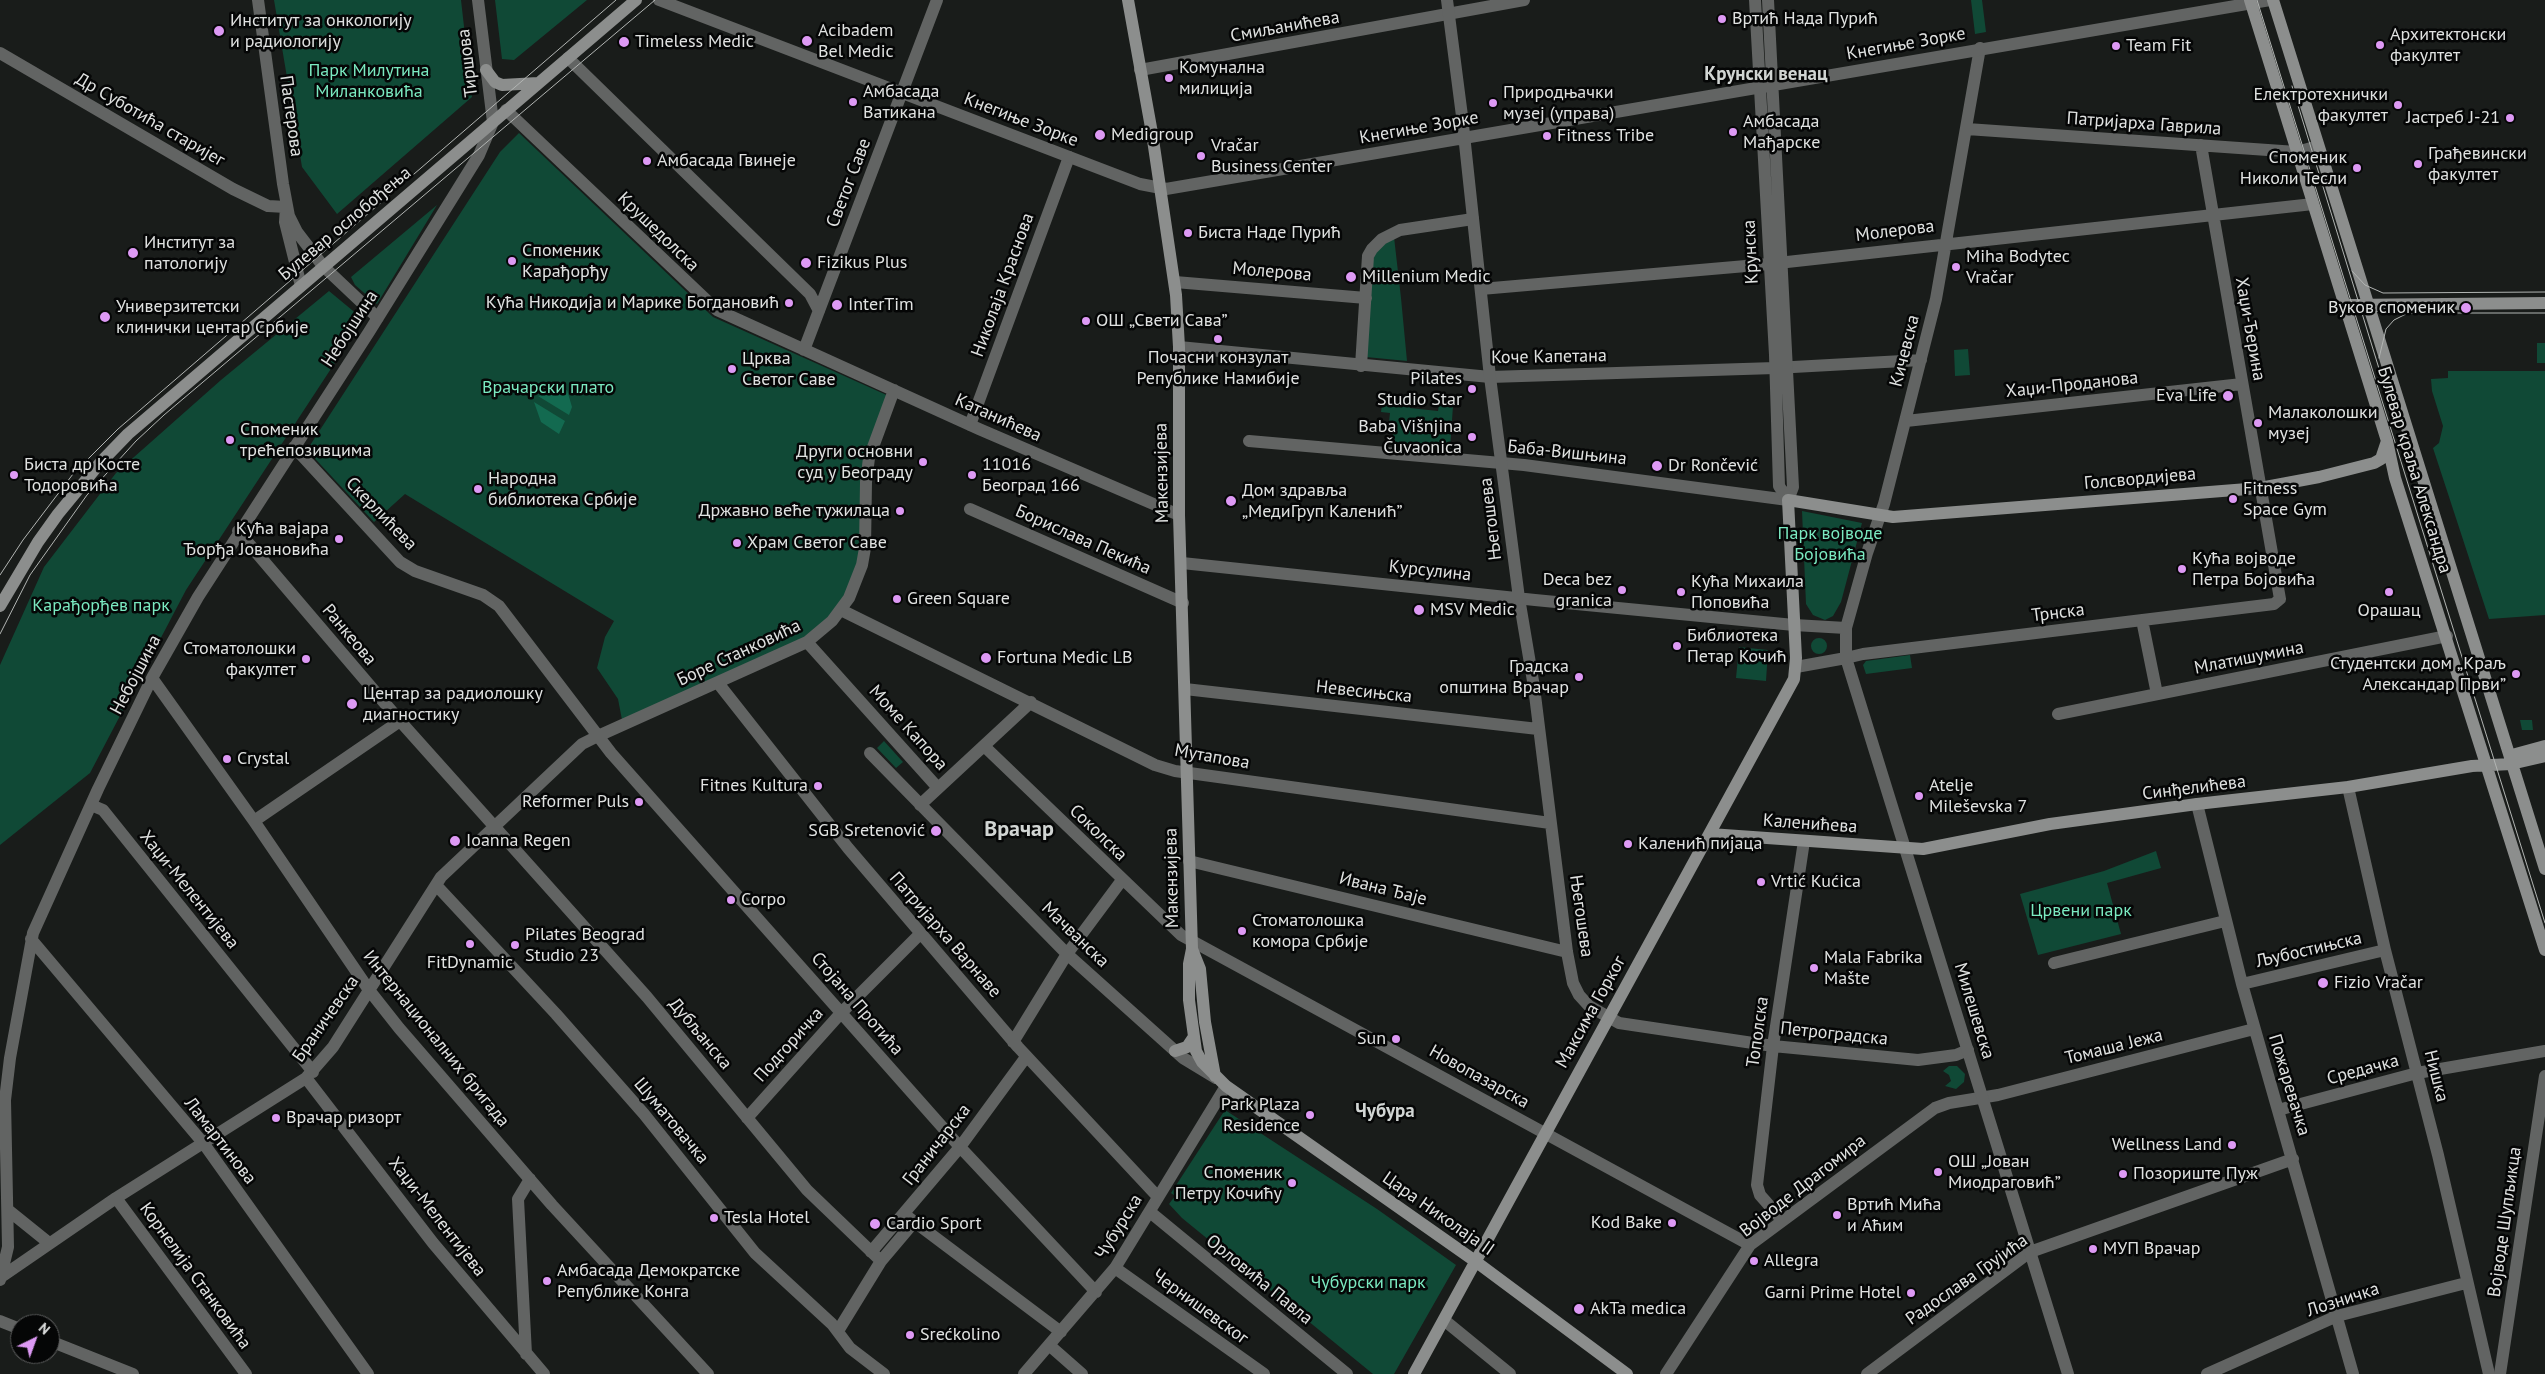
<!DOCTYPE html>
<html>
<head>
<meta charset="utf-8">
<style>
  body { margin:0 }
  #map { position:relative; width:2545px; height:1374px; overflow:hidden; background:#191c1a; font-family:"PT Sans",sans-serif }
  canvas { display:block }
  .north { position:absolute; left:10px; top:1314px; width:50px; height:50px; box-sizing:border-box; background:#050606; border:1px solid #5d5e5e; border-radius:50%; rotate:42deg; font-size:14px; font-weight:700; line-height:20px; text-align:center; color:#e0e2e1 }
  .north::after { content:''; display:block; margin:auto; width:18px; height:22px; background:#dd99f4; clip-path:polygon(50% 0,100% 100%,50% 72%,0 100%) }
</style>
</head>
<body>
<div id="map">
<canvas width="2545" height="1374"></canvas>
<div class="north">N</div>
</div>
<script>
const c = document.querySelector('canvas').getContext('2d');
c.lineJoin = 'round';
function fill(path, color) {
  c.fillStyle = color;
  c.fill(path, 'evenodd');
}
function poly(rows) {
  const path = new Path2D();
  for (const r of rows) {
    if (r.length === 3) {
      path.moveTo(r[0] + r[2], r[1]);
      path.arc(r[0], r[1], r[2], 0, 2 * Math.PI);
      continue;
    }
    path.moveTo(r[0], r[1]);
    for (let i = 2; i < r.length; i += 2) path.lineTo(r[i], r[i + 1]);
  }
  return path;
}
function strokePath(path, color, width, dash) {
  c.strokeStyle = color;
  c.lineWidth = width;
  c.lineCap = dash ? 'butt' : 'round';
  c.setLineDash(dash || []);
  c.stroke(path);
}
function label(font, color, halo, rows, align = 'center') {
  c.font = font + ' "PT Sans",sans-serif';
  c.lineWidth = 5;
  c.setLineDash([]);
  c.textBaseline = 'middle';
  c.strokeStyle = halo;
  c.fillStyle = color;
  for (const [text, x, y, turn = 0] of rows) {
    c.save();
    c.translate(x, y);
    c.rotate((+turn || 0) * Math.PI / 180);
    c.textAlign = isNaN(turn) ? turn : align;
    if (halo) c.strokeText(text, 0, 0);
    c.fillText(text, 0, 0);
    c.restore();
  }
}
fill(poly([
  [274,0,461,0,472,97,337,214,302,167],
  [495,0,587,0,514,60,502,59],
  [1971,0,1982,0,1986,32,1975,34],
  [519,133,713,317,891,397,872,445,857,582,820,632,623,725,618,699,597,668,605,637,614,621,405,494,374,522,307,450,500,152],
  [437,205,377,304,355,285,351,277],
  [1394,237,1401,298,1407,361,1366,357,1373,259,1377,250],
  [329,291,358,315,360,320,359,326,186,590,90,773,0,845,0,665,44,567,116,473,221,380],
  [2537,343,2545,343,2545,363,2537,363],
  [1968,349,1970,375,1955,376,1954,350],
  [2448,371,2545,371,2545,615,2489,619,2433,448,2439,443,2443,426,2432,391,2431,379,2448,378],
  [1383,397,1410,400,1410,408,1438,411,1439,405,1453,406,1450,449,1392,444,1394,423,1389,422,1390,413,1381,412],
  [1802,511,1862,523,1841,602,1833,616,1825,620,1813,615,1806,604],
  [1819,646,8],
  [1739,647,1768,650,1766,681,1736,678],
  [1910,655,1912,668,1866,674,1863,665,1866,661],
  [2520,720,2532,720,2533,730,2522,730],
  [884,741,903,762,896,768,877,748],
  [2156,851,2161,868,2107,883,2121,934,2038,955,2020,894,2104,871],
  [1949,1066,1957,1066,1965,1074,1964,1082,1956,1089,1945,1086,1951,1081,1949,1075,1943,1071],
  [1225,1110,1377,1209,1456,1265,1394,1374,1373,1374,1182,1218,1169,1204,1175,1196,1171,1193]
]), '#104936');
fill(poly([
  [567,390,572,407,569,415,538,396],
  [534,402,565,421,559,434,541,422]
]), '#136a50');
strokePath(poly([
  [258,0,283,184,289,216,297,232,323,266,378,318],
  [0,53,233,189,268,206,286,207,285,222,301,286],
  [568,58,810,294,819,311],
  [1140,70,1524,0],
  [506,110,717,310,979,429,1179,515],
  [1967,129,2282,151,2297,152,2318,146],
  [1175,282,1366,298],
  [1481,289,1769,264,2313,204],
  [1179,347,1490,377,1775,368,1921,360],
  [804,350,937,0],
  [1361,366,1368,256,1372,249,1382,239,1400,230,1473,219],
  [1906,421,2242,384],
  [970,425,1069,157],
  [1249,441,1524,465,1788,500],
  [294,447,400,562,415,571,483,595,499,606,611,753,960,1147,1096,1292],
  [970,509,1183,603],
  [238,531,400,721,647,997,807,1190,881,1261],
  [1519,598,1534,687,1567,952,1573,983,1579,995,1589,1006,1619,1023,1773,1046,1918,1060,1956,1055,1968,1050],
  [841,610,1155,765,1175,771,1550,823],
  [2142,620,2157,694],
  [1846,628,1867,553,1884,504,1936,299,1980,48],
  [807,642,938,788],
  [1846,658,1863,654,2274,604,2280,599,2201,145],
  [152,678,254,821,369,990,399,1028,552,1205,708,1374],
  [718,683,848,848,1018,1047,1158,1197],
  [1185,689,1538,729],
  [2058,714,2447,636],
  [984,746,1181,935,1750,1245],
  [870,753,1067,954,1183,1058,1216,1078],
  [2348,787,2385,950,2438,1155,2489,1374],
  [2197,804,2242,984,2353,1374],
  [91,805,103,810,313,1072],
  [920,805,1031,702],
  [254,821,400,721],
  [1189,861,1567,952],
  [436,885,556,1014,644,1114,755,1253,832,1324,850,1348,884,1374],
  [31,939,204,1144,368,1374],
  [2054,963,2225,921],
  [2242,984,2385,950],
  [1013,1042,1067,954,1122,880],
  [306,1078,433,1243,544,1374],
  [2278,1110,2417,1073,2545,1051],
  [747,1118,841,1013,921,933],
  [116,1198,246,1374],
  [8,1210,49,1243],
  [1150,1212,1347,1374],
  [904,1214,1061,1332],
  [1782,1220,1760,1195,1757,1185,1773,1046,1804,841],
  [871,1252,960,1147,1026,1057],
  [1115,1268,1264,1374],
  [1,1277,116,1198,306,1078,333,1047,441,877,582,744,598,736,807,642,832,621,849,598,862,565,865,548,866,482,869,458,894,390],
  [0,1280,8,1247,5,1100,10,1058,33,933,98,789,152,678,198,597,369,332,479,155,493,122,478,0],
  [1444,1320,1510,1374],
  [0,1321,20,1329],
  [838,1331,881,1261,914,1222],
  [50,1341,133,1374],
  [1049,1345,1082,1374],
  [526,1354,518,1199,530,1179],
  [1024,1374,1115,1268,1226,1086],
  [1666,1374,1750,1245,1935,1108,1949,1103,1998,1095,2254,1029],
  [1867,1374,2030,1252,2293,1159],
  [2207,1374,2337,1316,2466,1283]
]), '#626463', 12);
strokePath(poly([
  [659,0,1140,184,1166,189,2270,0],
  [1447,0,1462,116,1490,377,1519,598],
  [1755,0,1775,355,1779,486,1788,500],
  [1768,0,1793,487,1788,500],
  [1182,563,1535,600,1794,625,1846,628,1846,658,2068,1374],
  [1796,667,1846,658],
  [2500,1374,2545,1076]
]), '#626463', 12);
strokePath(poly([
  [1128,0,1152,133,1176,295,1179,347,1179,515,1192,949,1189,964,1189,1000,1196,1051,1202,1062,1226,1086,1475,1261,1627,1374],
  [2250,0,2387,441,2395,478,2545,950],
  [2273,0,2545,869],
  [486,70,495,82,502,85,538,83],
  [2345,305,2545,303],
  [0,606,38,542,58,514,100,463,128,434,636,0],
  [2512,755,2545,746],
  [1710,834,1923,849,2050,824,2197,804,2348,787,2472,766,2511,764,2545,756],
  [1192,949,1200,969,1205,1022,1215,1076],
  [1175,1051,1187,1047,1193,1038],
  [1414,1374,1794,679,1796,658,1788,500,1893,517,2260,488,2319,477,2374,463,2381,459,2387,441]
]), '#8c8e8d', 12);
strokePath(poly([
  [2257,0,2545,923],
  [2292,86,2389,401],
  [2352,271,2365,285,2383,293,2545,292],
  [2358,300,2375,311,2388,313,2545,313],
  [2379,358,2386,329,2394,320,2406,314],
  [0,575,23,540,73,474,118,429,616,0],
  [0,634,30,575,87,495,136,441,164,415,655,0]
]), '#b2b5b3', 1);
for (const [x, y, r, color] of [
  [1722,19,5,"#dd99f4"],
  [219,31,6,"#dd99f4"],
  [807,41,6,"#dd99f4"],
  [624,42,6,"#dd99f4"],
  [2380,45,5,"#dd99f4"],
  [2116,46,5,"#dd99f4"],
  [1169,78,5,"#dd99f4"],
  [853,102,5,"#dd99f4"],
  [1493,103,5,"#dd99f4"],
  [2398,105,5,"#dd99f4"],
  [2510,118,5,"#dd99f4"],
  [1733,132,5,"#dd99f4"],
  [1100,135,6,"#dd99f4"],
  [1547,136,5,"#dd99f4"],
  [1201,156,5,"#dd99f4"],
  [647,161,5,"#dd99f4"],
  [2418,164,5,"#dd99f4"],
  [2357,168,5,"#dd99f4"],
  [1188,233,5,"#dd99f4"],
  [133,253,6,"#dd99f4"],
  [512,261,5,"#dd99f4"],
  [806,263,6,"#dd99f4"],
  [1956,267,5,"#dd99f4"],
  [1351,277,6,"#dd99f4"],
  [789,303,5,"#dd99f4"],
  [837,305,6,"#dd99f4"],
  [2466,308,6,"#dd99f4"],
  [105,317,6,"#dd99f4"],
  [1086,321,5,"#dd99f4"],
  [1218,339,5,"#dd99f4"],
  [732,369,5,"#dd99f4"],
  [1472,389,5,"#dd99f4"],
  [2228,396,6,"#dd99f4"],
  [2258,423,5,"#dd99f4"],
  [1472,437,5,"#dd99f4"],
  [230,440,5,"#dd99f4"],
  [923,462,5,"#dd99f4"],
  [1657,466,6,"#dd99f4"],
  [14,475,5,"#dd99f4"],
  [972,475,5,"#dd99f4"],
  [478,489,5,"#dd99f4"],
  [2233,499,5,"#dd99f4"],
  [1231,501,6,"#dd99f4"],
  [900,511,5,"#dd99f4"],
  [339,539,5,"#dd99f4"],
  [737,543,5,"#dd99f4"],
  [2182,569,5,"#dd99f4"],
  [1622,590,5,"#dd99f4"],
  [1681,592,5,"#dd99f4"],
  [2389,592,5,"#dd99f4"],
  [897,599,5,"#dd99f4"],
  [1419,610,6,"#dd99f4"],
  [1677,646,5,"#dd99f4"],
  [986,658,6,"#dd99f4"],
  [306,659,5,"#dd99f4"],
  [2516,674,5,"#dd99f4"],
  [1579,677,5,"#dd99f4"],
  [352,704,6,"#dd99f4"],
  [227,759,5,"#dd99f4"],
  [818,786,5,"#dd99f4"],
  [1919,796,5,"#dd99f4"],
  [639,802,5,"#dd99f4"],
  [936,831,6,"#dd99f4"],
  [455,841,6,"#dd99f4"],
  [1628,844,5,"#dd99f4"],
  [1761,882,5,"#dd99f4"],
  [731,900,5,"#dd99f4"],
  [1242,931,5,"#dd99f4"],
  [470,944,5,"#dd99f4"],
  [515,945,5,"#dd99f4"],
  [1814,968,5,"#dd99f4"],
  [2323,983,6,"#dd99f4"],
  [1396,1039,5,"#dd99f4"],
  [1310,1115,5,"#dd99f4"],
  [276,1118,5,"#dd99f4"],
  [2232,1145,5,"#dd99f4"],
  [1938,1172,5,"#dd99f4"],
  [2123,1174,5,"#dd99f4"],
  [1292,1183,5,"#dd99f4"],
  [1837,1215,5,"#dd99f4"],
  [714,1218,5,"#dd99f4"],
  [1672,1223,5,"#dd99f4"],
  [875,1224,6,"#dd99f4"],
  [2093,1249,5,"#dd99f4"],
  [1754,1261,5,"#dd99f4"],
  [547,1281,5,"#dd99f4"],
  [1911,1293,5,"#dd99f4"],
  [1579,1309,6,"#dd99f4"],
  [910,1335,5,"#dd99f4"]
]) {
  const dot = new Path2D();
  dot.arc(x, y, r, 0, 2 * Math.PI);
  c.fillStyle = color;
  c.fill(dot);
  strokePath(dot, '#050606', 2);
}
label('18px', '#e0e2e1', '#050606', [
  ["Вртић Нада Пурић",1732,19],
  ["Институт за онкологију",230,21],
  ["и радиологију",230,42],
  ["Acibadem",818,31],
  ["Bel Medic",818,52],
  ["Архитектонски",2390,35],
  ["факултет",2390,56],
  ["Timeless Medic",635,42],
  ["Team Fit",2126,46],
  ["Комунална",1179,68],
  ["милиција",1179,89],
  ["Амбасада",863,92],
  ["Ватикана",863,113],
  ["Природњачки",1503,93],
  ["музеј (управа)",1503,114],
  ["Електротехнички",2388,95,"right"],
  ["факултет",2388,116,"right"],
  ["Јастреб Ј-21",2500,118,"right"],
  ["Амбасада",1743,122],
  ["Мађарске",1743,143],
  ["Medigroup",1111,135],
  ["Fitness Tribe",1557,136],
  ["Vračar",1211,146],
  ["Business Center",1211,167],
  ["Грађевински",2428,154],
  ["факултет",2428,175],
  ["Споменик",2347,158,"right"],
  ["Николи Тесли",2347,179,"right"],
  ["Амбасада Гвинеје",657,161],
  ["Биста Наде Пурић",1198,233],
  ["Институт за",144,243],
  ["патологију",144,264],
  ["Споменик",522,251],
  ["Карађорђу",522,272],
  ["Miha Bodytec",1966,257],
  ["Vračar",1966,278],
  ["Fizikus Plus",817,263],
  ["Millenium Medic",1362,277],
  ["Кућа Никодија и Марике Богдановић",779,303,"right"],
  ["InterTim",848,305],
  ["Универзитетски",116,307],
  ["клинички центар Србије",116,328],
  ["Вуков споменик",2455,308,"right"],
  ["ОШ „Свети Сава”",1096,321],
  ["Почасни конзулат",1218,358,"center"],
  ["Републике Намибије",1218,379,"center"],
  ["Црква",742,359],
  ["Светог Саве",742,380],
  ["Pilates",1462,379,"right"],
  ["Studio Star",1462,400,"right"],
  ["Eva Life",2217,396,"right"],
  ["Малаколошки",2268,413],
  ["музеј",2268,434],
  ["Baba Višnjina",1462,427,"right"],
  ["Čuvaonica",1462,448,"right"],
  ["Споменик",240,430],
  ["трећепозивцима",240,451],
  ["Други основни",913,452,"right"],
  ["суд у Београду",913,473,"right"],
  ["Биста др Косте",24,465],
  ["Тодоровића",24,486],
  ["11016",982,465],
  ["Београд 166",982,486],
  ["Dr Rončević",1668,466],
  ["Народна",488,479],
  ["библиотека Србије",488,500],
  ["Fitness",2243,489],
  ["Space Gym",2243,510],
  ["Дом здравља",1242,491],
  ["„МедиГруп Каленић”",1242,512],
  ["Државно веће тужилаца",890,511,"right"],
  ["Кућа вајара",329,529,"right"],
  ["Ђорђа Јовановића",329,550,"right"],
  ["Храм Светог Саве",747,543],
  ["Кућа војводе",2192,559],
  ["Петра Бојовића",2192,580],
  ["Deca bez",1612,580,"right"],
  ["granica",1612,601,"right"],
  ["Кућа Михаила",1691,582],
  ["Поповића",1691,603],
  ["Green Square",907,599],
  ["MSV Medic",1430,610],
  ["Орашац",2389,611,"center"],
  ["Библиотека",1687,636],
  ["Петар Кочић",1687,657],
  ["Стоматолошки",296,649,"right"],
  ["факултет",296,670,"right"],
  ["Fortuna Medic LB",997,658],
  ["Студентски дом „Краљ",2506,664,"right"],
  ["Александар Први”",2506,685,"right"],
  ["Градска",1569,667,"right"],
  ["општина Врачар",1569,688,"right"],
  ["Центар за радиолошку",363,694],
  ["диагностику",363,715],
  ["Crystal",237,759],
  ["Fitnes Kultura",808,786,"right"],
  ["Atelje",1929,786],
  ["Mileševska 7",1929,807],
  ["Reformer Puls",629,802,"right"],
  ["SGB Sretenović",925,831,"right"],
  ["Ioanna Regen",466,841],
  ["Каленић пијаца",1638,844],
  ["Vrtić Kućica",1771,882],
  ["Corpo",741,900],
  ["Стоматолошка",1252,921],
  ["комора Србије",1252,942],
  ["Pilates Beograd",525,935],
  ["Studio 23",525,956],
  ["Mala Fabrika",1824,958],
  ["Mašte",1824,979],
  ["FitDynamic",470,963,"center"],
  ["Fizio Vračar",2334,983],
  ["Sun",1386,1039,"right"],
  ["Park Plaza",1300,1105,"right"],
  ["Residence",1300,1126,"right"],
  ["Врачар ризорт",286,1118],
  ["Wellness Land",2222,1145,"right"],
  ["ОШ „Јован",1948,1162],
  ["Миодраговић”",1948,1183],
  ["Споменик",1282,1173,"right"],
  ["Петру Кочићу",1282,1194,"right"],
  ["Позориште Пуж",2133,1174],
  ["Вртић Мића",1847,1205],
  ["и Аћим",1847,1226],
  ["Tesla Hotel",724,1218],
  ["Kod Bake",1662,1223,"right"],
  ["Cardio Sport",886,1224],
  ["МУП Врачар",2103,1249],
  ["Allegra",1764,1261],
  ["Амбасада Демократске",557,1271],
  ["Републике Конга",557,1292],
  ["Garni Prime Hotel",1901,1293,"right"],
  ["AkTa medica",1590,1309],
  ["Srećkolino",920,1335]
], 'left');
label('18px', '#e0e2e1', '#050606', [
  ["Смиљанићева",1285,27,-10],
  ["Кнегиње Зорке",1906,44,-10],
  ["Тиршова",468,63,-97],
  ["Пастерова",291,116,82],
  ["Др Суботића старијег",150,120,30],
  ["Кнегиње Зорке",1021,120,21],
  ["Патријарха Гаврила",2144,124,4],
  ["Кнегиње Зорке",1419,128,-10],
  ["Светог Саве",849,183,-69],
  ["Булевар ослобођења",345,224,-40],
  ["Молерова",1895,231,-7],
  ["Крушедолска",658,232,44],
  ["Крунска",1751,252,-93],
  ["Молерова",1272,272,5],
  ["Николаја Краснова",1003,285,-70],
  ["Небојшина",350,329,-57],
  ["Хаџи-Ђерина",2250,329,80],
  ["Кичевска",1905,351,-76],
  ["Коче Капетана",1549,357,-1],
  ["Хаџи-Проданова",2072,385,-6],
  ["Катанићева",998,418,24],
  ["Баба-Вишњина",1567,453,6],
  ["Булевар краља Александра",2414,470,73],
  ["Макензијева",1162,473,-91],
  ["Голсвордијева",2140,479,-5],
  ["Скерлићева",381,514,46],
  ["Његошева",1491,519,-97],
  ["Борислава Пекића",1083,540,24],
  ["Курсулина",1430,571,6],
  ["Трнска",2058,613,-7],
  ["Ранкеова",349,635,50],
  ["Боре Станковића",739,653,-25],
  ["Млатишумина",2249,658,-11],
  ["Небојшина",136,675,-62],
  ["Невесињска",1364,692,6],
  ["Моме Капора",908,728,48],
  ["Мутапова",1212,757,10],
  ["Синђелићева",2194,788,-7],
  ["Каленићева",1810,824,4],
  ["Соколска",1098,833,44],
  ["Макензијева",1172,878,-91],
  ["Ивана Ђаје",1383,889,14],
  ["Хаџи-Мелентијева",189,890,51],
  ["Његошева",1581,916,82],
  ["Патријарха Варнаве",945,935,49],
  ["Мачванска",1075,935,44],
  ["Љубостињска",2309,950,-13],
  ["Стојана Протића",857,1004,49],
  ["Милешевска",1974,1011,73],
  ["Максима Горког",1591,1012,-61],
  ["Браничевска",326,1019,-55],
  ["Тополска",1758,1032,-82],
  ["Дубљанска",700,1034,50],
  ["Петроградска",1834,1034,6],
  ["Интернационалних бригада",436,1039,51],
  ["Подгоричка",789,1045,-48],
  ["Томаша Јежа",2114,1047,-14],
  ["Средачка",2363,1070,-15],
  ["Нишка",2436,1076,76],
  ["Новопазарска",1479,1077,29],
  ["Пожаревачка",2289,1085,73],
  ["Шуматовачка",671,1121,50],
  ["Ламартинова",220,1141,52],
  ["Граничарска",937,1145,-52],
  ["Војводе Драгомира",1803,1186,-38],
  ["Цара Николаја II",1438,1214,35],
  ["Хаџи-Мелентијева",437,1217,52],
  ["Војводе Шупљикца",2505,1222,-82],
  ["Чубурска",1119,1227,-58],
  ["Корнелија Станковића",195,1276,54],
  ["Орловића Павла",1259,1280,39],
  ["Радослава Грујића",1967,1280,-35],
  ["Лозничка",2343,1300,-18],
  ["Чернишевског",1200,1307,36]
]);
label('18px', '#7beac1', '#050606', [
  ["Парк Милутина",369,71],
  ["Миланковића",369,92],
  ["Врачарски плато",548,388],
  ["Парк војводе",1830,534],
  ["Бојовића",1830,555],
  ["Карађорђев парк",101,606],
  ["Црвени парк",2081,911],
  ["Чубурски парк",1368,1283]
]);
label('bold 19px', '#d1d5d3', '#050606', [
  ["Крунски венац",1766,75],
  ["Чубура",1385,1112]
]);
label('bold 22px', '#d1d5d3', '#050606', [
  ["Врачар",1019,830]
]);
</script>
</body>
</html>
